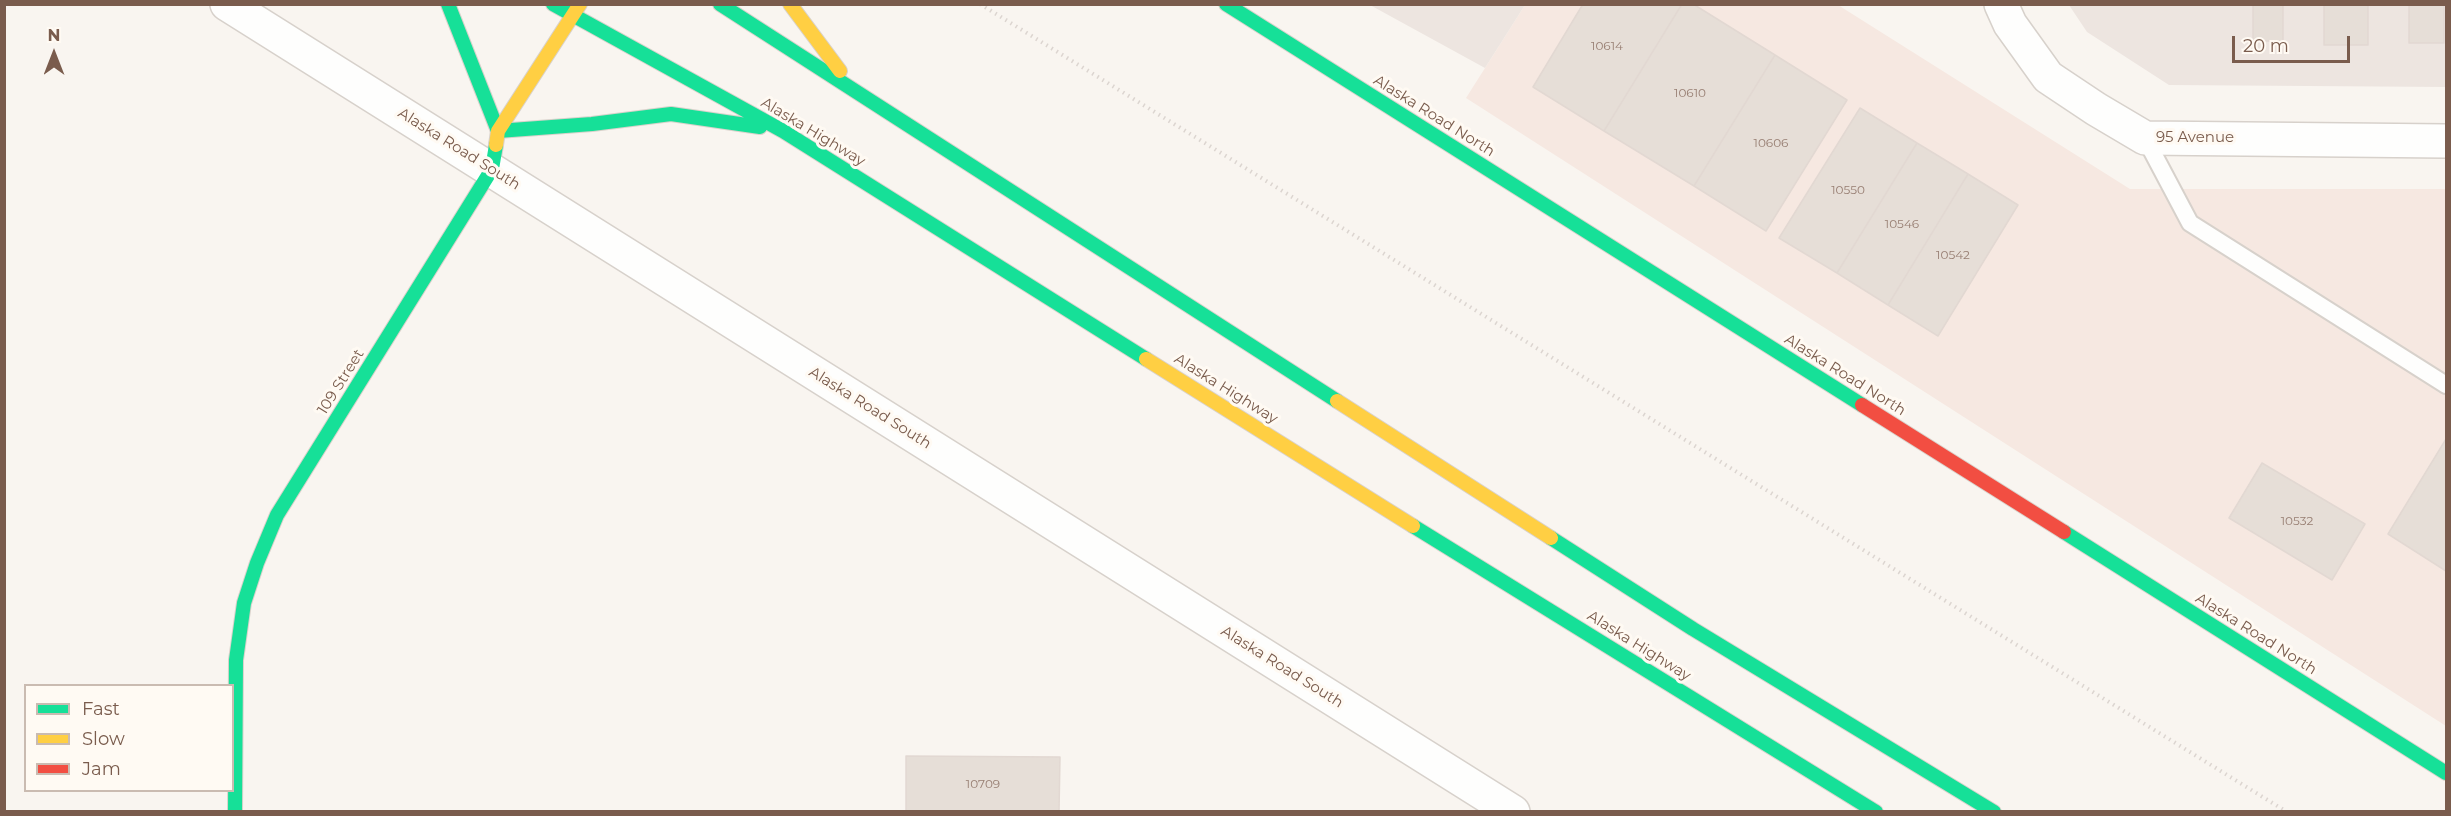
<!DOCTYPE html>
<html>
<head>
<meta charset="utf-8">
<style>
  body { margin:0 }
  #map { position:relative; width:2451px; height:816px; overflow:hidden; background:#f9f5f0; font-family:Montserrat,sans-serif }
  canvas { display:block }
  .frame { position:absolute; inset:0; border:6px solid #7a5c4d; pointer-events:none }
  .legend { position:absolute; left:24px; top:684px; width:210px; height:108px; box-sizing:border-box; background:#fffaf3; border:2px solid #cabbb1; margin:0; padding:8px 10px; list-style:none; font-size:18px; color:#7a5c4d }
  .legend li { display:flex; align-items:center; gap:12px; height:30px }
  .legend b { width:30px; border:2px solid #cabbb1 }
  .north { position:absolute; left:24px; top:24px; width:60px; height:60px; -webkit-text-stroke:4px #fffaf3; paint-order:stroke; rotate:0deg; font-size:16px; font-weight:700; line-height:24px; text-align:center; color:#7a5c4d }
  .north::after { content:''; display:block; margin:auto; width:21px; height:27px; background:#7a5c4d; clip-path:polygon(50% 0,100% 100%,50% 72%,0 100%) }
  .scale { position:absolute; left:2232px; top:36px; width:118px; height:27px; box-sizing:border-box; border:3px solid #7a5c4d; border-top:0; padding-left:8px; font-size:18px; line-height:21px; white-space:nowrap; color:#7a5c4d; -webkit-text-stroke:4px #fffaf3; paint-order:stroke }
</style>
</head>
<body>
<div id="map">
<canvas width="2451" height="816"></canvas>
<div class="frame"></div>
<ul class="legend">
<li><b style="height:8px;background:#16e098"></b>Fast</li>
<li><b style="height:8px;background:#ffcf43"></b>Slow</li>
<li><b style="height:8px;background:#f24e42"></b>Jam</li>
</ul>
<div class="north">N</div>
<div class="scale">20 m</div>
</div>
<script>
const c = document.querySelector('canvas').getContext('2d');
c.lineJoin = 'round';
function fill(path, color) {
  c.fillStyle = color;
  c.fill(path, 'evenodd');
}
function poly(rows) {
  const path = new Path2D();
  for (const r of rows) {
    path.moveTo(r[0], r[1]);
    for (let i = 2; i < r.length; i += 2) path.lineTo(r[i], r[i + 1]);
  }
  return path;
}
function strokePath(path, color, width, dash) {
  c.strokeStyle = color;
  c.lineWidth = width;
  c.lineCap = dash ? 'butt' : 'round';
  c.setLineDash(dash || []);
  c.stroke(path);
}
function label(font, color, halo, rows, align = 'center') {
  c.font = font + ' Montserrat,sans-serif';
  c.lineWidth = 6;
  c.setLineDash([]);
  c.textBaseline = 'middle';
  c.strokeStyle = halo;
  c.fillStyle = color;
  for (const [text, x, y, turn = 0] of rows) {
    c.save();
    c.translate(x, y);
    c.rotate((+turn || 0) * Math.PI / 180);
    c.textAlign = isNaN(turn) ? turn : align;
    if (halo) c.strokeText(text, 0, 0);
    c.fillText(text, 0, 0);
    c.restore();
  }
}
fill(poly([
  [1525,5,1838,5,2130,189,2446,189,2446,726,1466,98]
]), '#f6e8e1');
fill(poly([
  [1370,5,1525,5,1485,68],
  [2069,5,2446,5,2446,87,2169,85,2087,32]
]), '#ede5e0');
const building = poly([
  [1583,4,1682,4,1604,131,1533,87,1583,4],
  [1682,4,1693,4,1775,55,1694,186,1604,131,1682,4],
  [2253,4,2283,4,2283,41,2253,41,2253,4],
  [2324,4,2368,4,2368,45,2324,45,2324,4],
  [2409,4,2444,4,2444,43,2409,43,2409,4],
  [1775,55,1847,100,1766,231,1694,186,1775,55],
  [1860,108,1917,143,1837,273,1779,238,1860,108],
  [1917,143,1968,174,1888,305,1837,273,1917,143],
  [1968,174,2018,205,1938,336,1888,305,1968,174],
  [2446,439,2446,571,2388,534,2446,439],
  [2262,463,2365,524,2332,580,2229,518,2262,463],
  [906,756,1060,757,1059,812,906,812,906,756]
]);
fill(building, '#e6ded7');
strokePath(building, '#e2d8d2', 1.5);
const lane = poly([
  [2145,138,2190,223,2446,385]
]);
const street = poly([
  [227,4,1513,812],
  [2001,4,2010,24,2048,77,2096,109,2145,138,2446,141]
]);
const fast = poly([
  [448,4,498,131,592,124,671,114,760,127],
  [553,4,783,131,1146,359],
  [720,4,1337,401],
  [1226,4,1862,405],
  [1413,526,1876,812],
  [2064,532,2446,773],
  [1551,538,1693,629,1994,812],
  [235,812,236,660,244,603,257,563,277,515,492,169,496,145]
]);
const slow = poly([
  [790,4,840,71],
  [496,145,498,131,580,4],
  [1146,359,1413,526],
  [1337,401,1551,538]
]);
const jam = poly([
  [1862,405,2064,532]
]);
strokePath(lane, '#d7d1cb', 20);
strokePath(street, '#d7d1cb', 36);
strokePath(fast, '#d9d2cb', 16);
strokePath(slow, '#d9d2cb', 16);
strokePath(jam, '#d9d2cb', 16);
strokePath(poly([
  [980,4,2287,812]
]), '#dcd5d0', 4, [1.5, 4.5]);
strokePath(lane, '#fefefd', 16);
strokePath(street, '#fefefd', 33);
strokePath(fast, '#16e098', 14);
strokePath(slow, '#ffcf43', 14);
strokePath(jam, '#f24e42', 14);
label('12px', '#977e72', null, [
  ["10614",1607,46],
  ["10610",1690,93],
  ["10606",1771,143],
  ["10550",1848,190],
  ["10546",1902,224],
  ["10542",1953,255],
  ["10532",2297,521],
  ["10709",983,784]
]);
label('15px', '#7a5c4d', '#fffaf3', [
  ["Alaska Road North",1434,116,32],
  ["Alaska Highway",813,132,31],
  ["95 Avenue",2195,138],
  ["Alaska Road South",459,149,32],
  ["Alaska Road North",1845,375,32],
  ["109 Street",341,382,-58],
  ["Alaska Highway",1226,389,32],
  ["Alaska Road South",870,408,32],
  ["Alaska Road North",2256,634,32],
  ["Alaska Highway",1639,646,32],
  ["Alaska Road South",1282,667,32]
]);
</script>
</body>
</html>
